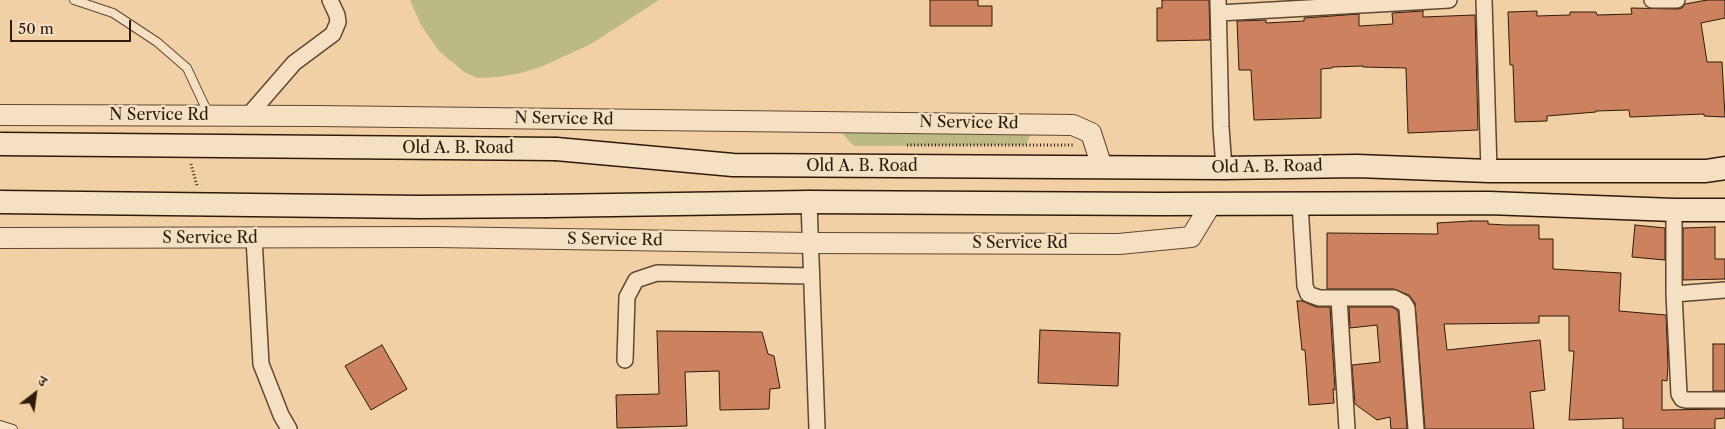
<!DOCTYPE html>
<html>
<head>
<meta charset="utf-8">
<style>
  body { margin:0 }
  #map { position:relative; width:1725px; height:429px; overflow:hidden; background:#f0d0a4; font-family:"Libre Caslon Text","Noto Serif Devanagari",serif }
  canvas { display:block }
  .north { position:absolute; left:10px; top:369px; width:50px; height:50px; -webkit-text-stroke:4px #f5e0c4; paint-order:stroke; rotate:30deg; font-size:14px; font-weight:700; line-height:20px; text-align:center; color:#2e1b0a }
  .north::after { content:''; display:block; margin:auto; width:18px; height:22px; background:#2e1b0a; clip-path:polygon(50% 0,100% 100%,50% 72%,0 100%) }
  .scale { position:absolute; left:10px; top:20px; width:121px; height:22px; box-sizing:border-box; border:2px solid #2e1b0a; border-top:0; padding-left:6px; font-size:15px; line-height:18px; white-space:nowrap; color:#2e1b0a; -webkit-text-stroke:4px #f5e0c4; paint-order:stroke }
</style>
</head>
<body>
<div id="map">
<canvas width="1725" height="429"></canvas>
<div class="north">उ</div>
<div class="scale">50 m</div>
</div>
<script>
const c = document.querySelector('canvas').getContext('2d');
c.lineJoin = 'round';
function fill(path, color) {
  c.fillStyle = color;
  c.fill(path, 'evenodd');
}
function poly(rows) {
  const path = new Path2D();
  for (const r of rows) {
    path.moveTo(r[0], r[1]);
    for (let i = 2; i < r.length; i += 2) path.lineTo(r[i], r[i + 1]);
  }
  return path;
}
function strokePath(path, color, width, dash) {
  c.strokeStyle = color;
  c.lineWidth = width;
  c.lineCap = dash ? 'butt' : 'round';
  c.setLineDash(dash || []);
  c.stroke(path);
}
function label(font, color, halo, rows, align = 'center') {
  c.font = font + ' "Libre Caslon Text",serif';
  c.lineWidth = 4.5;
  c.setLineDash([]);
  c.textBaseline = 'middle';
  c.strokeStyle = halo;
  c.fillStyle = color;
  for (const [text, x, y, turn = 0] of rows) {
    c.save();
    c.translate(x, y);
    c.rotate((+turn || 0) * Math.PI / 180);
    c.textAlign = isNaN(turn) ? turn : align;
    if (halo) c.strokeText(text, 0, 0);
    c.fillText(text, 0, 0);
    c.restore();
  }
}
fill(poly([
  [410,0,659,0,591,44,543,66,521,73,498,77,477,78,464,72,439,51,421,25],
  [831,121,1035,124,1026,145,854,146]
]), '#bcba84');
const building = poly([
  [930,0,978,0,978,6,992,6,992,26,930,26,930,0],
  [1162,0,1209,0,1210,40,1157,41,1157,8,1162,8,1162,0],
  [1707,0,1725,0,1725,18,1701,23,1707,62,1722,62,1725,117,1704,116,1704,114,1630,117,1629,110,1596,111,1596,112,1547,116,1547,121,1515,122,1513,65,1510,65,1508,12,1537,11,1537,16,1570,15,1570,12,1596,12,1597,15,1632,14,1631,8,1677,9,1682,8,1685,4,1707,0],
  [1423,11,1423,17,1475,15,1478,130,1408,133,1406,68,1363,67,1363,66,1332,67,1332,68,1321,69,1321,118,1254,120,1251,70,1239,70,1237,21,1266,20,1266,23,1304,21,1304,18,1359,14,1359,26,1393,24,1392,13,1423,11],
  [1471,221,1488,221,1488,224,1506,225,1539,225,1539,239,1553,239,1553,269,1621,273,1619,311,1666,315,1668,365,1667,381,1662,380,1662,410,1725,409,1725,418,1715,419,1715,429,1623,429,1623,418,1569,420,1574,351,1569,351,1569,316,1539,316,1539,323,1444,324,1447,350,1540,340,1545,390,1530,392,1534,429,1425,429,1415,303,1409,295,1394,289,1327,289,1327,233,1438,234,1437,223,1471,221],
  [1635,225,1665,228,1665,260,1632,257,1635,225],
  [1715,227,1715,259,1725,259,1725,279,1683,280,1683,228,1715,227],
  [1297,301,1302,301,1316,307,1330,307,1335,390,1333,389,1334,403,1309,405,1305,350,1302,350,1297,301],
  [1349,307,1392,307,1398,311,1407,429,1391,429,1390,417,1377,420,1355,404,1352,365,1380,362,1377,325,1350,328,1349,307],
  [1040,330,1120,333,1118,386,1038,383,1040,330],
  [657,331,762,332,768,354,774,356,780,388,770,389,769,409,720,410,719,371,685,372,687,426,617,428,616,395,659,394,657,331],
  [1713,344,1725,344,1725,391,1713,391,1713,344],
  [382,345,407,389,371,410,345,366,382,345]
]);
fill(building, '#cc825e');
strokePath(building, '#2e1b0a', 1);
const service = poly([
  [74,0,113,13,157,42,187,68,209,115],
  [0,425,13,429]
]);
const minor = poly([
  [1218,0,1221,127,1224,168],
  [1484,0,1489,171],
  [1652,0,1677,0],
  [1219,13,1449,0],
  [248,116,294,63,333,34,338,22,337,15,330,0],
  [809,202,817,429],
  [1300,204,1305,286,1308,294,1319,298,1394,298,1404,303,1407,308,1416,429],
  [1674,210,1674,294,1679,394,1682,399,1686,400,1725,400],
  [254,238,261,364,281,415,289,429],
  [1674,294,1725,290],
  [1339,298,1347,429],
  [625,360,627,297,636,280,657,273,811,276]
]);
const tertiary = poly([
  [0,115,317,116,1073,125,1091,133,1102,167],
  [0,238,436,237,810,243,1119,244,1191,237,1211,204]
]);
const secondary = poly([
  [556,149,733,165,1224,168,1357,166,1489,171,1706,171,1725,168],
  [547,206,809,202,1160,204,1489,203,1674,210,1725,210]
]);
strokePath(service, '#5e4830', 10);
strokePath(minor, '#5e4830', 18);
strokePath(tertiary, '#5e4830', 22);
strokePath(secondary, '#2e1b0a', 25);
strokePath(poly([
  [907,145,1073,145],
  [191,164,197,186]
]), '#2e1b0a', 3, [1, 2.5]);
strokePath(service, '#f5e0c4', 8);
strokePath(minor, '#f5e0c4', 15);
strokePath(tertiary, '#f5e0c4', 20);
strokePath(secondary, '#f5e0c4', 22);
const secondaryBridge = poly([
  [0,144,556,149],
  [0,202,420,207,547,206]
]);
strokePath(secondaryBridge, '#2e1b0a', 25, []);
strokePath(secondaryBridge, '#f5e0c4', 22);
label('16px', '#2e1b0a', '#f5e0c4', [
  ["N Service Rd",159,115],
  ["N Service Rd",564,119,1],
  ["N Service Rd",969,123,1],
  ["Old A. B. Road",458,148],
  ["Old A. B. Road",862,166],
  ["Old A. B. Road",1267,167,-1],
  ["S Service Rd",210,238],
  ["S Service Rd",615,240,1],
  ["S Service Rd",1020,243]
]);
</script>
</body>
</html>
